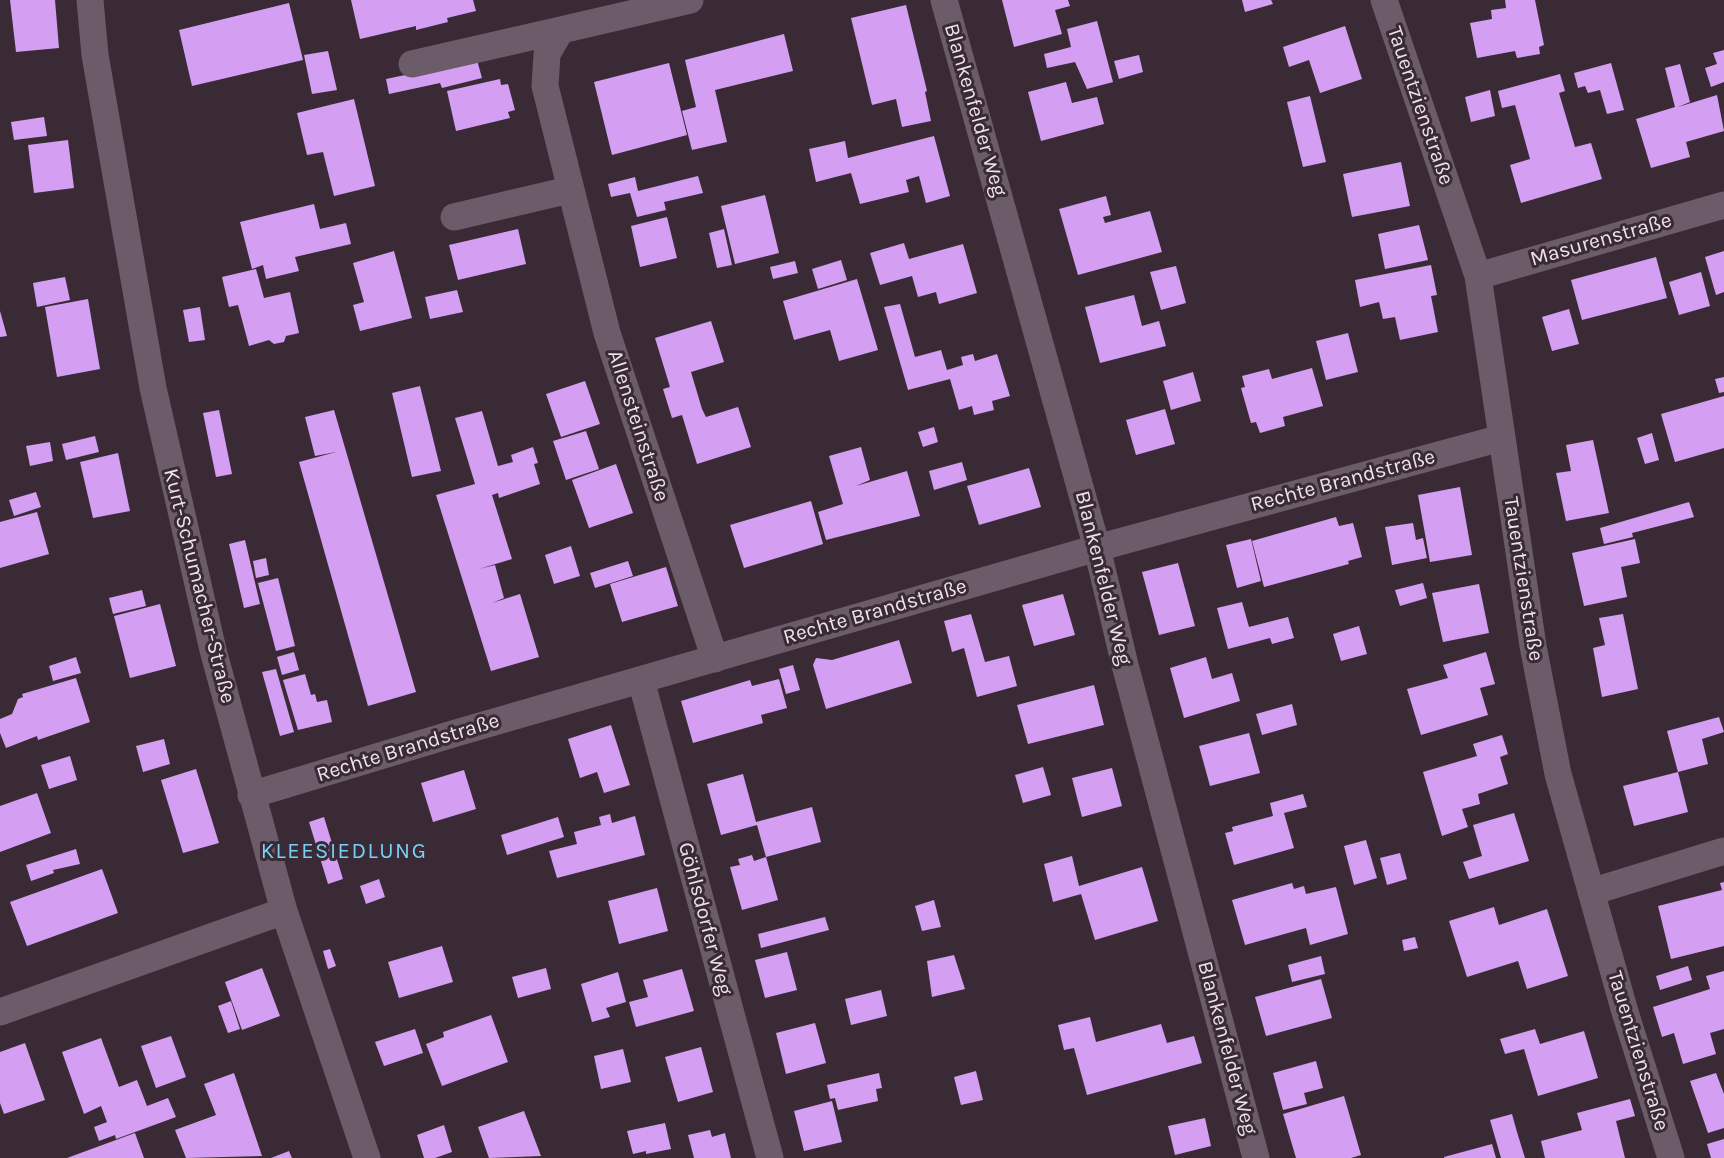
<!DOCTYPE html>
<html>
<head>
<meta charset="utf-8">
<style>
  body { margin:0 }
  canvas { display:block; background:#392a36 }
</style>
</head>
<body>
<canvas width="1724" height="1158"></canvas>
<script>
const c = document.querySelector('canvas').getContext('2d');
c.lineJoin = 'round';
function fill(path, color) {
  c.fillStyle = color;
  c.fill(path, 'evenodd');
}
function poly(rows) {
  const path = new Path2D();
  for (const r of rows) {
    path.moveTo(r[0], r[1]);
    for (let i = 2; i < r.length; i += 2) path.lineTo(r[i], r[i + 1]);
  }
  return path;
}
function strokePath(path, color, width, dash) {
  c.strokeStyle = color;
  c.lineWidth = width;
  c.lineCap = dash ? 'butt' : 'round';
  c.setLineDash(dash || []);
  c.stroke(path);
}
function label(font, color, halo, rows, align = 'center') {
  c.font = font + ' Karla,sans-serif';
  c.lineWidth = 6;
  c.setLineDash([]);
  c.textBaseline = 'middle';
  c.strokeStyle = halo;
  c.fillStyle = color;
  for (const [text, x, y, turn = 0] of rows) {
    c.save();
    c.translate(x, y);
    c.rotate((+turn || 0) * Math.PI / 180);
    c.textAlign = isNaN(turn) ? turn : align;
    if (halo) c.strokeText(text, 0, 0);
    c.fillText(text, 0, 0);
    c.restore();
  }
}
fill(poly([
  [10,0,55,0,59,48,16,52],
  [351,0,473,0,476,11,447,18,448,22,416,30,416,26,360,39],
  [1002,0,1068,0,1070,6,1055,10,1062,34,1014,47],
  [1242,0,1271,0,1273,4,1245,12],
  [1505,0,1535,0,1544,45,1539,47,1540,54,1517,58,1515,51,1477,58,1470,23,1492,19,1491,10,1506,8],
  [289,3,303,60,192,86,179,30],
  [906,5,927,91,925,92,931,121,902,127,896,99,872,105,851,18],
  [1097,21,1113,82,1087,89,1075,62,1047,68,1044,54,1071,47,1067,29],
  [1345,26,1362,79,1320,93,1309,60,1289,67,1283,47],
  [784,34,793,71,715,90,727,142,692,150,682,111,696,107,685,60],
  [1724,50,1724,82,1711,87,1705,68,1717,64,1713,53],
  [328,51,337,90,312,94,304,55],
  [1139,55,1143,72,1119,79,1114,61],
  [477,60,482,78,442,88,440,83,389,94,386,79],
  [669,63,687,135,612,155,594,82],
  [1611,63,1624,110,1607,114,1600,90,1588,93,1585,86,1578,88,1574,73],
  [1680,64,1690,102,1678,107,1717,95,1724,131,1686,142,1690,157,1651,168,1636,119,1675,107,1665,68],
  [1560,74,1565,91,1559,93,1575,147,1591,143,1602,179,1521,203,1510,165,1530,159,1515,105,1502,108,1498,91],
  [500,79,501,85,508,84,515,110,508,112,510,118,456,131,447,91],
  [1066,82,1072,103,1097,97,1104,124,1041,141,1028,92],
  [1490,90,1495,116,1471,122,1465,97],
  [1310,96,1326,162,1303,167,1287,102],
  [354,99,375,186,334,196,323,152,307,155,297,113],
  [44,117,47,136,14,140,11,122],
  [934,136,950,196,926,203,919,176,906,180,909,192,860,204,851,173,816,182,809,149,845,141,848,158],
  [68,140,74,188,34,193,28,145],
  [1401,162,1410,206,1352,217,1343,174],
  [698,176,703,193,664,202,666,210,637,217,630,193,611,197,608,184,635,177,638,191],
  [765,195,779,253,735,264,721,206],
  [1106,196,1111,215,1103,217,1105,223,1150,211,1162,252,1078,275,1059,209],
  [314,204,320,229,346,223,351,244,295,257,299,271,266,279,263,265,252,269,240,222],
  [667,217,677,258,640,267,631,226],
  [1419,225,1428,260,1385,269,1378,234],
  [518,229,526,264,458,280,449,245],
  [724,229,732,265,717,268,709,233],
  [904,243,909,259,963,244,977,293,939,304,936,292,918,297,912,276,880,285,870,253],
  [394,251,412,318,360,331,353,305,364,302,353,263],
  [1724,251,1724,292,1716,295,1705,257],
  [1656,257,1667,298,1582,320,1571,280],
  [841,260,847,280,818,289,812,269],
  [795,261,798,273,773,279,770,267],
  [1431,265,1437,295,1431,296,1438,332,1400,340,1395,317,1383,319,1379,302,1360,307,1355,280],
  [1176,266,1186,303,1161,310,1150,272],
  [256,269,264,298,290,292,299,333,286,336,284,342,274,344,269,340,249,346,238,305,229,307,222,277],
  [1701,272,1710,306,1679,315,1669,282],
  [65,277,70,300,37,307,33,283],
  [857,279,878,350,839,361,830,330,794,340,783,301],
  [457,290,463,312,430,319,425,297],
  [1134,295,1142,326,1159,321,1166,346,1100,363,1085,307],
  [88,299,100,369,57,377,45,307],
  [900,304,915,357,941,350,947,370,963,365,961,357,973,354,975,361,997,354,1010,396,992,401,994,410,974,415,972,406,959,410,950,379,908,390,884,307],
  [200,307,205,340,189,342,183,310],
  [1569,309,1579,344,1552,351,1542,317],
  [0,311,7,336,0,337],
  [711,321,724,362,691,372,702,409,706,417,738,407,751,447,697,464,682,415,672,418,663,389,670,387,655,338],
  [1348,333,1358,372,1326,380,1316,341],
  [1312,368,1323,406,1283,417,1285,426,1260,433,1256,422,1251,423,1241,388,1245,387,1242,376,1269,369,1272,379],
  [1193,372,1201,401,1171,410,1163,381],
  [1724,377,1724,392,1719,393,1715,379],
  [585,381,600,424,561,437,546,394],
  [420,386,441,471,412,477,392,393],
  [1724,396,1724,448,1675,462,1661,414],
  [1165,409,1175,444,1136,455,1126,420],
  [219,410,232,474,216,477,203,413],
  [334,410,416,692,368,706,299,462,336,452,315,456,305,417],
  [482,411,498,466,513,462,511,455,533,447,538,463,534,464,540,484,499,498,498,493,492,495,512,559,479,569,495,565,504,598,492,603,520,594,539,657,491,671,436,495,475,484,455,418],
  [934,427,938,442,923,447,918,432],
  [586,431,599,469,566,480,553,441],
  [1652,433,1659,460,1645,464,1637,438],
  [95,436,99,452,66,460,62,444],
  [1593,440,1609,513,1566,521,1556,473,1571,471,1566,445],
  [50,442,53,461,30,466,26,446],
  [861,447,870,480,856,486,907,471,920,516,826,540,818,512,843,504,829,456],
  [118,453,130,511,93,518,80,462],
  [962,462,967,480,934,490,929,471],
  [616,464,633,513,589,528,572,480],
  [1029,468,1041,507,979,525,967,486],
  [1460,487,1472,555,1430,562,1418,495],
  [36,492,41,507,14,516,9,500],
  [811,501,823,544,744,568,730,525],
  [1689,502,1694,517,1632,533,1633,537,1604,544,1600,528],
  [37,512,49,554,0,568,0,522],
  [1336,517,1339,526,1353,523,1362,557,1348,561,1349,564,1264,587,1252,541],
  [1413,523,1416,540,1423,538,1427,558,1392,565,1385,527],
  [1251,539,1261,581,1237,588,1226,545],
  [1635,539,1640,563,1621,567,1627,597,1584,606,1572,553],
  [245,540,260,604,244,608,229,544],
  [571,546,580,576,554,584,545,555],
  [266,558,269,575,256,578,253,561],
  [628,561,633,576,595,588,590,573],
  [1178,563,1195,626,1159,635,1142,572],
  [666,567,678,606,622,622,610,584],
  [278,578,295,646,276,651,258,583],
  [1423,583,1427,598,1400,606,1395,590],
  [1479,584,1489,633,1443,642,1432,593],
  [142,590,146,606,113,614,109,598],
  [1063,594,1075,635,1034,646,1022,605],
  [1242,602,1249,627,1288,617,1294,638,1272,644,1270,638,1228,649,1217,608],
  [160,604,176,666,130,678,114,616],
  [971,614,985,662,1009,656,1017,686,977,697,964,648,952,652,944,621],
  [1623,614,1638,689,1602,697,1593,648,1605,645,1599,618],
  [1359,626,1367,654,1341,661,1333,634],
  [899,640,912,683,826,709,813,665,816,658,832,660],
  [294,652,299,670,282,675,277,657],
  [1486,652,1495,684,1480,688,1488,715,1421,735,1407,689,1448,678,1443,665],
  [76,657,81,673,53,681,49,666],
  [1206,657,1212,679,1232,673,1240,701,1184,718,1170,668],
  [793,665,800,690,786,694,779,669],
  [276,669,294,732,280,736,262,672],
  [305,674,311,695,315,694,317,702,327,700,332,722,298,730,283,680],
  [76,678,90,722,38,740,37,736,6,748,0,733,0,719,12,714,18,699,23,697,22,694],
  [779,679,787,708,761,715,763,723,693,743,681,701,750,680,752,686],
  [1094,685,1104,725,1028,744,1017,705],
  [1292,704,1297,725,1262,735,1256,714],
  [1719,717,1724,732,1702,739,1708,764,1678,772,1667,731],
  [611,725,630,785,604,793,597,772,580,778,568,739],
  [1249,733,1260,773,1210,786,1199,746],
  [1502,735,1508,754,1500,757,1508,784,1478,794,1480,804,1462,809,1468,827,1442,836,1423,772,1477,756,1473,744],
  [164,739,170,764,143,772,136,746],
  [70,756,77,780,49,789,41,765],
  [1043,767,1051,795,1023,803,1015,775],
  [1112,768,1122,806,1082,817,1072,778],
  [196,769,219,843,183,853,161,780],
  [464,770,476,809,433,822,421,783],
  [1678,772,1688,812,1634,826,1623,786],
  [743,774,756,822,812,807,821,842,766,857,757,825,721,835,707,784],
  [37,793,51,833,0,852,0,806],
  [1303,794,1307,807,1284,813,1294,848,1234,865,1225,833,1233,831,1232,827,1273,816,1270,803],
  [1514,813,1529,861,1469,879,1463,862,1482,856,1473,825],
  [610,814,612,823,635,816,645,855,557,878,549,851,577,844,574,832,601,825,599,817],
  [324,817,343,879,328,884,309,822],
  [558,817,564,837,507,855,501,835],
  [1366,840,1377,878,1354,885,1344,846],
  [76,849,80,864,53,870,54,873,31,881,26,865],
  [1400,853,1407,879,1387,885,1380,858],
  [752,855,754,861,766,857,778,900,742,910,730,867,740,865,738,859],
  [1072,856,1079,886,1142,867,1158,921,1095,940,1081,894,1053,902,1044,864],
  [102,869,118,913,27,946,10,902],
  [379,879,385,897,366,904,360,886],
  [1724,882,1724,946,1671,959,1658,906,1722,890,1720,883],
  [1292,883,1294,889,1304,886,1306,894,1336,887,1348,934,1310,945,1306,928,1245,945,1232,900],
  [657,888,668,931,619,944,608,901],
  [934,900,941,927,922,931,915,906],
  [1494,907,1499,925,1547,909,1568,976,1527,989,1518,961,1467,977,1449,921],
  [825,917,829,930,761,948,758,934],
  [1415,937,1418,948,1404,951,1402,940],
  [442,946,453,982,399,998,388,962],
  [330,949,336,966,328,969,323,951],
  [787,952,797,990,765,998,755,960],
  [954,955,965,989,932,997,927,961],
  [1321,956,1325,974,1292,982,1288,965],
  [1688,966,1692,980,1660,990,1656,976],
  [262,968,280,1016,242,1030,225,982],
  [546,968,551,989,518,998,512,977],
  [682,969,694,1011,636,1027,629,1002,648,997,643,980],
  [1724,971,1724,1029,1710,1033,1716,1054,1683,1064,1674,1033,1662,1037,1653,1007,1710,989,1706,976],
  [618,972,626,1002,606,1008,610,1017,592,1022,581,984],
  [1321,979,1332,1018,1266,1036,1255,997],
  [881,990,887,1016,851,1025,845,999],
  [231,1001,240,1029,228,1033,218,1006],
  [491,1015,508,1062,442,1086,426,1044,444,1037,443,1032],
  [1090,1017,1096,1042,1161,1024,1167,1043,1194,1036,1202,1063,1087,1095,1074,1048,1064,1050,1058,1025],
  [815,1023,826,1063,786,1074,776,1033],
  [415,1029,423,1053,384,1066,375,1042],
  [1535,1029,1540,1044,1584,1031,1598,1078,1538,1096,1524,1049,1505,1054,1500,1039],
  [171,1036,186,1077,156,1088,141,1046],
  [101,1038,119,1087,137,1080,147,1106,168,1098,176,1117,116,1139,115,1135,99,1141,94,1127,107,1122,101,1106,84,1114,62,1052],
  [25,1043,45,1100,4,1114,0,1103,0,1052],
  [701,1047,713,1092,678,1102,665,1057],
  [623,1049,631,1082,601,1089,594,1056],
  [1316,1061,1323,1088,1304,1093,1307,1104,1283,1110,1273,1073],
  [976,1071,983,1100,961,1105,954,1077],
  [234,1073,262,1156,186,1158,175,1130,216,1115,204,1084],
  [879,1073,882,1088,876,1089,878,1101,838,1110,835,1098,830,1099,827,1085],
  [1716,1073,1724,1094,1724,1128,1708,1133,1690,1081],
  [1344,1096,1361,1155,1351,1158,1296,1158,1283,1114],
  [1630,1099,1635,1116,1616,1121,1625,1158,1545,1158,1541,1141,1582,1130,1577,1113],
  [832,1101,842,1142,804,1151,794,1111],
  [524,1111,541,1156,489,1158,478,1127],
  [1512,1114,1517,1132,1525,1158,1501,1158,1490,1120],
  [1205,1118,1211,1146,1175,1155,1168,1126],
  [665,1123,671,1149,646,1154,646,1151,633,1154,627,1131],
  [444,1125,452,1152,435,1158,424,1158,417,1135],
  [710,1130,712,1137,725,1133,731,1158,694,1158,688,1135],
  [135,1133,144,1158,67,1158],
  [1724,1139,1724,1158,1711,1158,1707,1144],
  [1492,1144,1496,1158,1444,1158,1444,1157],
  [289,1151,292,1158,271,1158]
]), '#d49ff2');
strokePath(poly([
  [90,0,95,55,153,388,213,650,284,911,367,1158],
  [690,0,561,30,547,54,545,86,607,333,715,659],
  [944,0,1097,548,1125,665,1256,1158],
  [1384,0,1478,276,1533,646,1558,774,1625,1012,1671,1158],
  [412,64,561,30],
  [454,217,569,190],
  [1478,276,1724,205],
  [641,680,770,1158],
  [251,795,456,733,1097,548,1501,438],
  [1591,892,1724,851],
  [0,1012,284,911]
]), '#6c5b68', 27);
label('21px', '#eee3eb', '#392a36', [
  ["Tauentzienstraße",1420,106,71],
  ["Blankenfelder Weg",975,110,74],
  ["Masurenstraße",1601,240,-16],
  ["Allensteinstraße",638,426,72],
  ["Rechte Brandstraße",1343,481,-15],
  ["Blankenfelder Weg",1103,578,76],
  ["Tauentzienstraße",1523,579,81],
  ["Kurt-Schumacher-Straße",199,586,76],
  ["Rechte Brandstraße",875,612,-16],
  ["Rechte Brandstraße",408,748,-17],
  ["Göhlsdorfer Weg",705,919,75],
  ["Blankenfelder Weg",1227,1048,75],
  ["Tauentzienstraße",1638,1051,73]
]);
c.letterSpacing = '1.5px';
label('22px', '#79d0f6', '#392a36', [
  ["KLEESIEDLUNG",344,852]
]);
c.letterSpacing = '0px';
</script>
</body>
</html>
